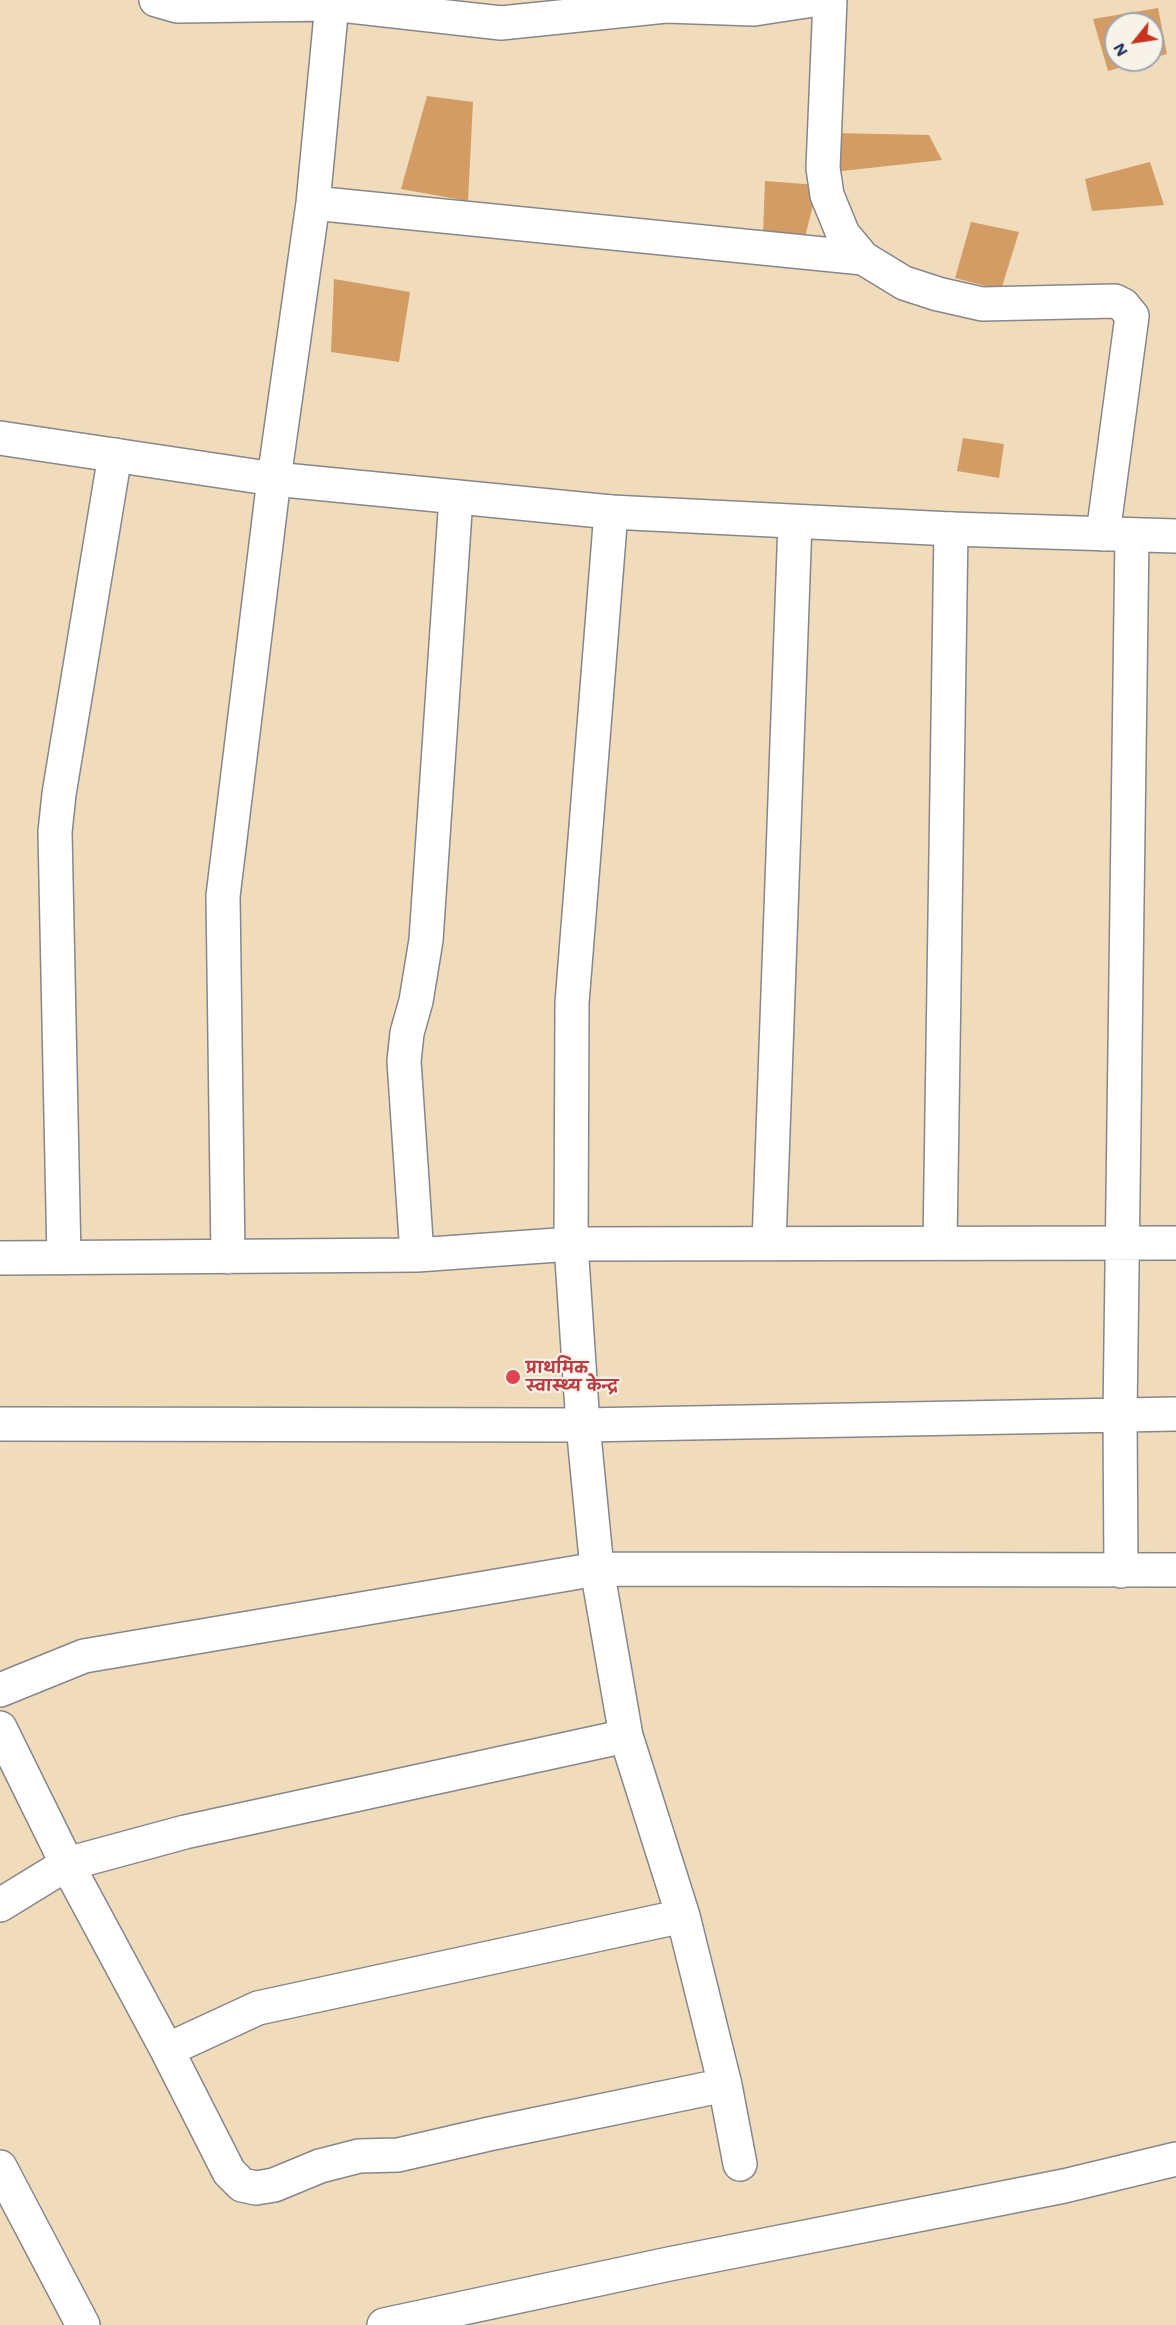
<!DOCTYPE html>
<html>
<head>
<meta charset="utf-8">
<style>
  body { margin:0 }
  #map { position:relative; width:1176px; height:2325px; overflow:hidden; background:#f0dcbb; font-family:Mali,sans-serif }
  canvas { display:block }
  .north { position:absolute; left:1104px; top:12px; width:60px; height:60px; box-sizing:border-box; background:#f7f3e8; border:2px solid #9fa5b1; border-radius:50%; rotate:240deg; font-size:16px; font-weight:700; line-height:24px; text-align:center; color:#1b2f5e }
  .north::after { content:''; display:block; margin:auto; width:21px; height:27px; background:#c8321e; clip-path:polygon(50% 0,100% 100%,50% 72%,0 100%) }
</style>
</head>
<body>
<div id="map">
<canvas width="1176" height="2325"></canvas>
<div class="north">N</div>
</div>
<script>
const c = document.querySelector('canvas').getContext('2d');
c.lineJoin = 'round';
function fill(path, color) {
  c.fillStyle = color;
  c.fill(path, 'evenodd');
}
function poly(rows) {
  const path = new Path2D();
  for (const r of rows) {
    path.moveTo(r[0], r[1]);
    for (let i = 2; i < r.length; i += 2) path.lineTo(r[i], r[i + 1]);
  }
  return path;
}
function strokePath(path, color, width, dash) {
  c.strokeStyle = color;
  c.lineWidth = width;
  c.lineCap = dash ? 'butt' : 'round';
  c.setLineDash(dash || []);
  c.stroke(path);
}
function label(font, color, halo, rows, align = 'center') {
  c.font = font + ' Mali,"Playpen Sans Deva",sans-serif';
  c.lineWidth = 4.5;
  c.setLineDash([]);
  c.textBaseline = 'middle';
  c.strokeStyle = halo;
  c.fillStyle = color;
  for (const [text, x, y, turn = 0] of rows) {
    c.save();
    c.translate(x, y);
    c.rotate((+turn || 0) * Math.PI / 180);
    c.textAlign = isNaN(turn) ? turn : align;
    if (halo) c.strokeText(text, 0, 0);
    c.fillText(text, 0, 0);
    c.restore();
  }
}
fill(poly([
  [1158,8,1167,54,1152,58,1152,24,1116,24,1116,60,1144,61,1108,71,1093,19],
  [427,96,473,102,468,201,401,189],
  [832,133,929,135,942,160,833,172],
  [1150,162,1164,205,1092,211,1085,179],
  [765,181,818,185,804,241,763,234],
  [971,222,1019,232,1001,290,955,278],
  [334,279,410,292,399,362,331,352],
  [963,438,1004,444,999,478,957,471]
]), '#d39c64');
const minor = poly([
  [156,0,177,6,332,4,501,23,666,6,754,9,813,0],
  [830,0,823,168,827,195,843,234,863,258,904,283,938,294,982,304,1115,301,1123,305,1132,316,1103,534],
  [313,203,863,258],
  [611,512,572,1003,571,1244,583,1425,597,1569,626,1736,683,1916,725,2085,740,2164],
  [769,1243,795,522],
  [940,1243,951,529],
  [417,1255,404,1061,407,1033,416,1001,426,940,456,497],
  [228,1257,223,896,274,479,313,203,332,4],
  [0,1258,417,1255,571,1244,1176,1243],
  [64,1258,55,832,59,794,115,455],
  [0,1424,583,1425,1176,1414],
  [1121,1571,1120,1415,1132,535],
  [0,1690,84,1656,597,1569,1176,1570],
  [0,1728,67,1864,167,2050,229,2172,242,2185,256,2188,274,2185,320,2166,359,2156,398,2155,489,2134,725,2085],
  [0,1905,67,1864,185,1832,626,1736],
  [167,2050,258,2008,683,1916],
  [384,2325,669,2264,1064,2186,1176,2159]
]);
const tertiary = poly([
  [0,438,274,479,611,512,951,529,1176,536],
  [0,2167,83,2325]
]);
strokePath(minor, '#86868c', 36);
strokePath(tertiary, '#86868c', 36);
strokePath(minor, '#fff', 33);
strokePath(tertiary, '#fff', 33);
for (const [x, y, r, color] of [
  [513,1377,8,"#e0444e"]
]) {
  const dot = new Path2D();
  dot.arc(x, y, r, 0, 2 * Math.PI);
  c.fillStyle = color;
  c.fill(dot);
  strokePath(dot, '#f7f3e8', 2);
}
label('bold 16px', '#be3a42', '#f7f3e8', [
  ["प्राथमिक",526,1368],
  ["स्वास्थ्य केन्द्र",526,1386]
], 'left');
</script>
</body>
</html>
